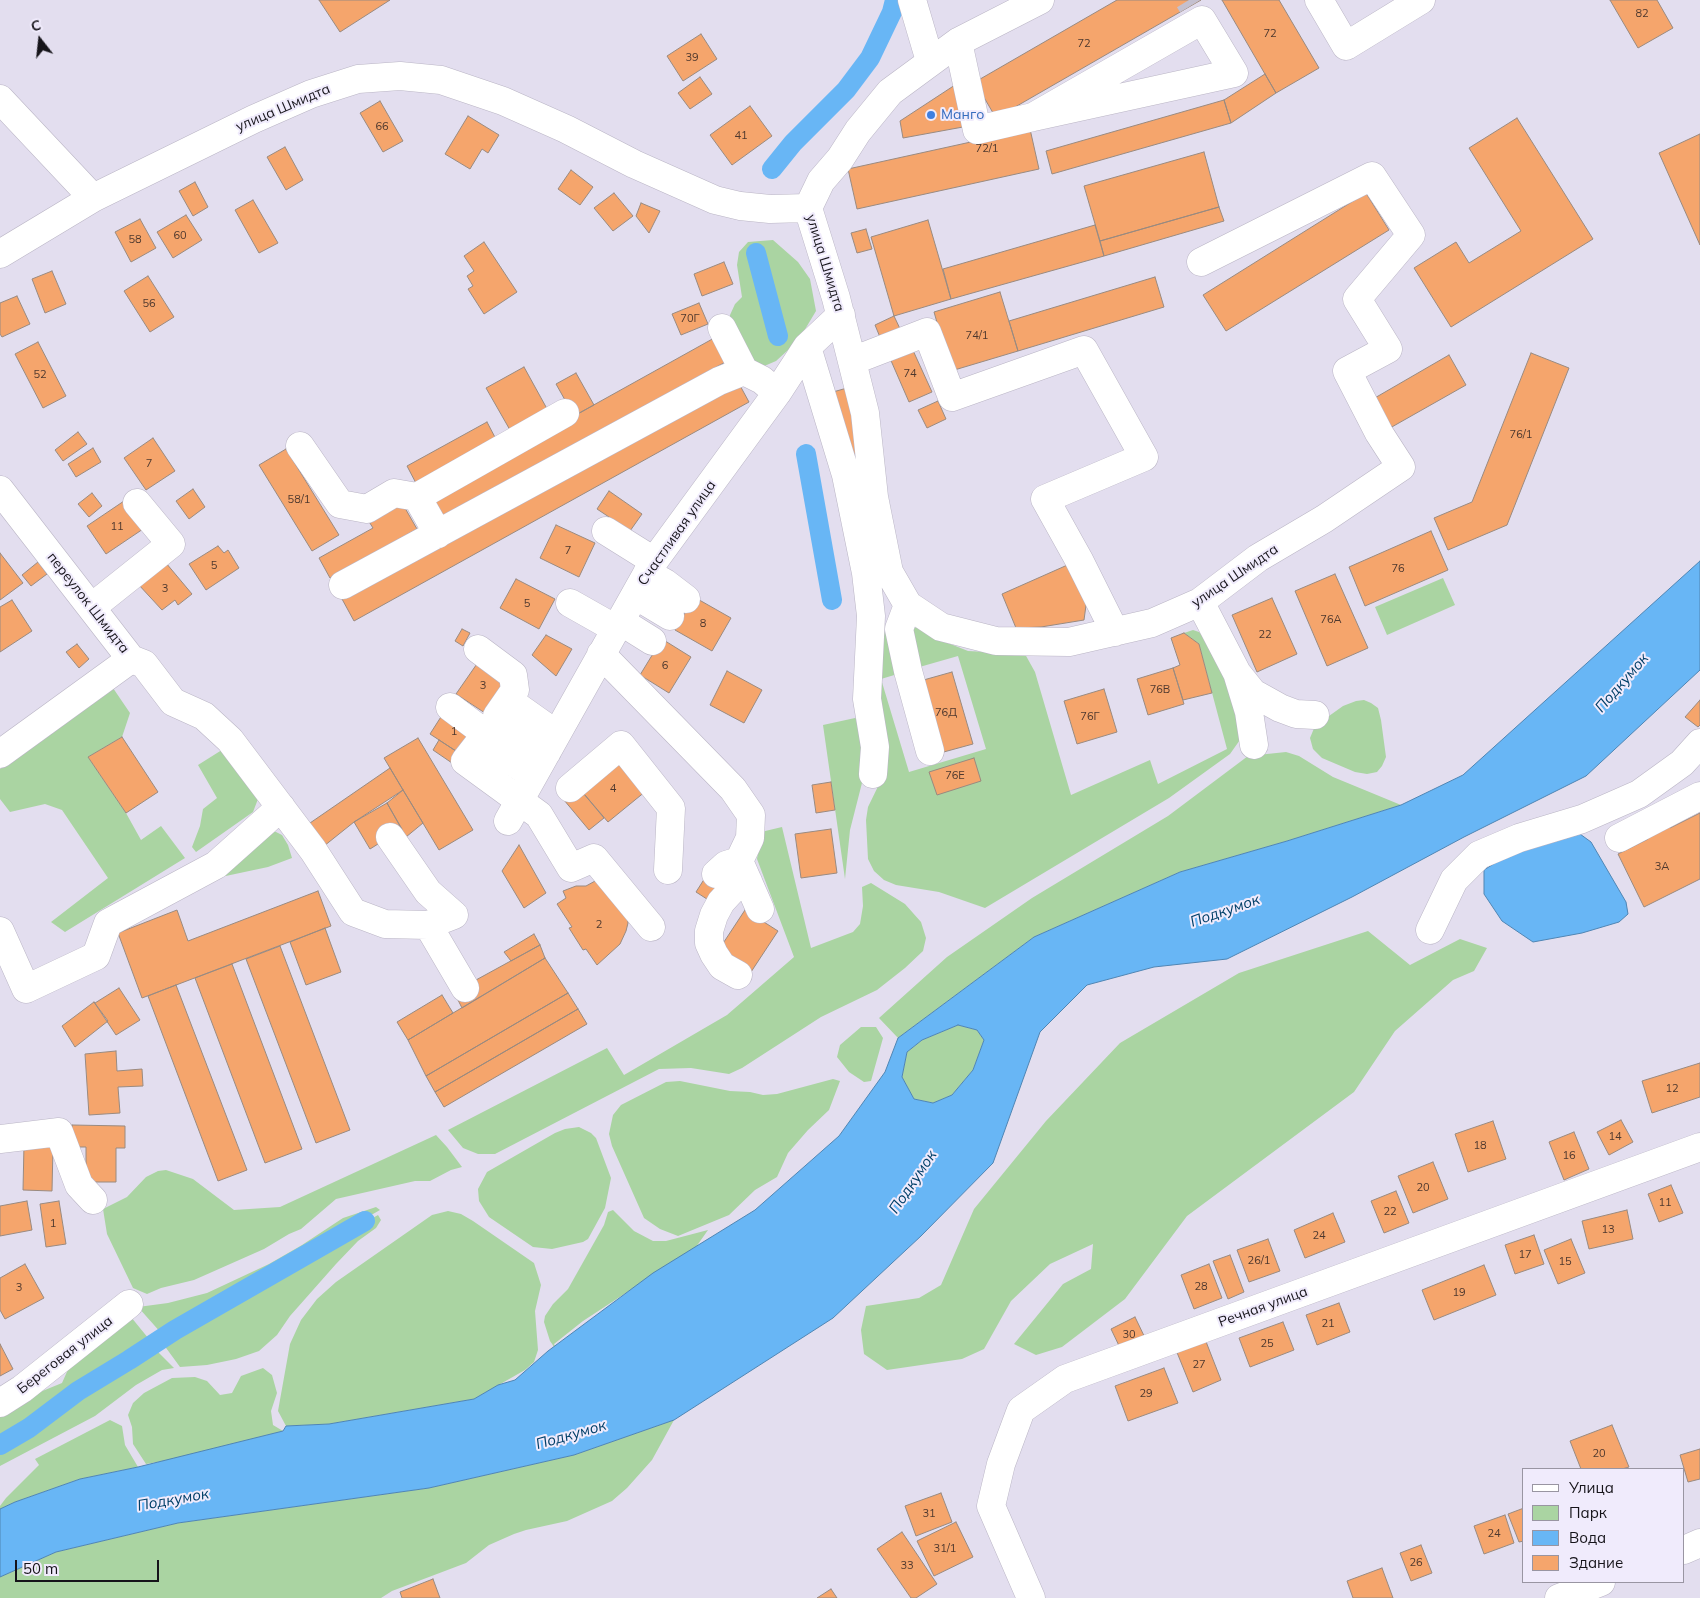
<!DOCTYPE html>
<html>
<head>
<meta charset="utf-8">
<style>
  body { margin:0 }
  #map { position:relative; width:1700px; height:1598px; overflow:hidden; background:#e3deef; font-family:Mulish,sans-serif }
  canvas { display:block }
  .legend { position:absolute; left:1522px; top:1468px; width:162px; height:115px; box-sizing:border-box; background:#f0ebfc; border:1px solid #9995a2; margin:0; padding:6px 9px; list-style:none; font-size:15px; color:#16141a }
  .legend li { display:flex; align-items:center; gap:10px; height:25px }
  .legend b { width:25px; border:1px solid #9995a2 }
  .north { position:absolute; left:15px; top:15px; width:50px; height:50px; -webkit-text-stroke:4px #f0ebfc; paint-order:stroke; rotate:344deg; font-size:14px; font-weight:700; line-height:20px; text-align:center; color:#16141a }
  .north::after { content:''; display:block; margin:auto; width:18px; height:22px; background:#16141a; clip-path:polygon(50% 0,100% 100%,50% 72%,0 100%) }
  .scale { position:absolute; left:15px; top:1560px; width:144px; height:22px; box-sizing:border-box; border:2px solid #16141a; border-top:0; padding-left:6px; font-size:15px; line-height:18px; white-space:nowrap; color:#16141a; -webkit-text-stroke:4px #f0ebfc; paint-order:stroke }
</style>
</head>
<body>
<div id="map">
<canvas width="1700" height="1598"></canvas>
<ul class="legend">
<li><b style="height:6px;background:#fff"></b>Улица</li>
<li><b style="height:14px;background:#aad4a2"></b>Парк</li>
<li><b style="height:14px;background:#68b6f5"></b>Вода</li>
<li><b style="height:14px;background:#f5a56c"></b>Здание</li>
</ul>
<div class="north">С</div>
<div class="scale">50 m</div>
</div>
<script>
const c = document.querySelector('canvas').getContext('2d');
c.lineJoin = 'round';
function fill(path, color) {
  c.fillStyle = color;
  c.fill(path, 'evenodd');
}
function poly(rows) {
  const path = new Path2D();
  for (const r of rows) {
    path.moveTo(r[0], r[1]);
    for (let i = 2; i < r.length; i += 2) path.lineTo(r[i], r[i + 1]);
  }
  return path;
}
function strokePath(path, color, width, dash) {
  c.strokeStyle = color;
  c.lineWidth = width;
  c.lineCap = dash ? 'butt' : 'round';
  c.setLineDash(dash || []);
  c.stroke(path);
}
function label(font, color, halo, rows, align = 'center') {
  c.font = font + ' Mulish,sans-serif';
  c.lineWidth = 4;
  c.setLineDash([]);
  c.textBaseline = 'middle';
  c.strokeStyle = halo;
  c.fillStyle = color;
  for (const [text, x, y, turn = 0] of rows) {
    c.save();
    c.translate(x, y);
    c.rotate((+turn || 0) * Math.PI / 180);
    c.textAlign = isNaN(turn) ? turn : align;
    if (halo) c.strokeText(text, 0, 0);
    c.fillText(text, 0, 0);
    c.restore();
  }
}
fill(poly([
  [773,240,798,262,810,279,816,311,798,341,776,361,755,370,729,332,730,315,735,304,742,297,737,265,739,252,748,242],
  [1443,578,1455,605,1387,635,1375,607],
  [881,626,892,633,901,673,881,679,909,772,986,749,958,656,916,668,908,632,918,626,943,641,968,651,1025,654,1035,672,1071,795,1150,760,1158,784,1227,749,1199,644,1184,633,1193,630,1199,632,1212,648,1234,686,1242,737,1230,754,1169,798,985,908,939,892,896,885,884,880,874,871,868,859,866,820,868,807,885,772,873,699],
  [113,688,130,713,122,737,88,757,126,813,141,840,161,826,185,858,65,932,51,922,108,878,62,810,45,804,10,812,0,799,0,769],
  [1364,700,1371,703,1378,708,1381,720,1386,757,1382,766,1377,772,1367,774,1355,772,1322,758,1313,749,1310,738,1315,726,1343,706,1356,701],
  [855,718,862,722,863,779,850,830,845,879,823,725],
  [225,748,258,799,253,812,196,852,192,847,200,826,203,809,217,798,198,765],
  [1286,752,1299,756,1333,777,1401,805,1287,841,1180,872,1034,937,898,1038,879,1018,947,957,1032,898,1168,816,1248,756],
  [782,827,811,948,853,932,860,924,863,906,862,887,871,883,905,904,921,922,926,938,923,951,905,968,877,990,821,1017,742,1068,729,1074,691,1068,659,1069,495,1154,478,1154,463,1148,448,1130,607,1048,624,1075,727,1015,794,957,757,859,761,832],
  [272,830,282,835,288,845,292,858,268,867,221,877],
  [1368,931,1410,965,1460,939,1487,948,1474,971,1453,980,1395,1031,1354,1092,1187,1216,1125,1299,1062,1347,1036,1355,1014,1344,1063,1284,1091,1269,1093,1244,1050,1264,1011,1301,984,1349,962,1359,887,1370,864,1354,861,1330,866,1306,919,1298,941,1285,974,1209,1046,1121,1120,1043,1239,973],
  [958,1025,977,1030,984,1040,973,1070,952,1095,933,1103,914,1099,902,1077,907,1052,922,1040],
  [861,1027,876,1027,883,1038,871,1081,864,1082,849,1072,837,1057,840,1045],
  [833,1079,840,1081,829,1110,808,1130,788,1153,777,1177,755,1190,729,1215,678,1236,660,1229,644,1218,612,1146,609,1134,613,1115,621,1105,666,1082,680,1081,730,1091,750,1092,763,1095,777,1094],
  [579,1127,591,1133,596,1138,611,1178,605,1208,588,1239,583,1242,552,1249,533,1247,489,1217,479,1201,478,1189,487,1172,555,1133,565,1129],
  [436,1135,447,1147,462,1167,451,1170,430,1181,415,1181,336,1199,301,1229,289,1234,264,1249,194,1280,161,1288,147,1294,133,1288,107,1234,103,1209,127,1197,146,1177,158,1171,166,1170,193,1179,234,1210,280,1207],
  [376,1207,380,1210,162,1334,138,1307,168,1303,207,1293,269,1264,302,1245,343,1218],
  [613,1210,634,1231,653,1241,666,1241,708,1230,696,1247,583,1321,554,1344,557,1351,550,1341,544,1322,545,1316,553,1304,568,1289,604,1225,608,1212],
  [448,1211,461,1214,473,1221,534,1263,541,1285,535,1311,538,1350,534,1362,525,1370,474,1399,329,1424,286,1426,278,1411,290,1344,301,1320,317,1299,336,1282,432,1215],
  [378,1215,381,1220,376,1228,358,1241,336,1264,290,1316,277,1335,259,1351,236,1359,207,1365,180,1367,161,1341],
  [131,1317,153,1344,90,1385,0,1435,0,1411,24,1396,40,1392,62,1383,70,1365],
  [157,1351,174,1368,162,1370,136,1385,95,1416,0,1466,0,1446],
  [263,1368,272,1375,277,1393,271,1411,273,1425,283,1431,169,1460,146,1464,133,1444,132,1427,128,1415,133,1403,144,1393,172,1378,195,1377,207,1381,220,1395,232,1393,241,1376],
  [110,1420,122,1426,125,1445,138,1467,80,1479,15,1502,0,1509,0,1506,6,1498,39,1465,35,1459],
  [674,1420,652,1460,627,1488,612,1501,567,1521,526,1530,514,1534,489,1545,466,1563,392,1591,381,1598,0,1598,0,1577,56,1552,178,1523,429,1488,574,1455]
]), '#aad4a2');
const water = poly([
  [1700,561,1700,670,1586,776,1464,837,1352,897,1227,959,1154,967,1087,985,1040,1032,993,1163,921,1236,833,1318,674,1420,574,1455,429,1488,178,1523,56,1552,0,1577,0,1509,15,1502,80,1479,138,1467,283,1431,286,1426,329,1424,474,1399,498,1385,515,1380,548,1351,653,1273,755,1210,839,1136,885,1072,898,1038,1034,937,1180,872,1287,841,1401,805,1463,775,1700,561],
  [958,1025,977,1030,984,1040,973,1070,952,1095,933,1103,914,1099,902,1077,907,1052,922,1040,958,1025],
  [1580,834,1591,842,1626,902,1628,914,1619,922,1582,933,1533,942,1502,921,1484,894,1484,870,1506,856,1580,834]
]);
fill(water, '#68b6f5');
strokePath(water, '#4f85b3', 1);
strokePath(poly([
  [772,169,793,143,846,90,870,58,892,12,895,0],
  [756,253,778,336],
  [806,454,832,600],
  [0,1445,29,1428,78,1391,129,1360,175,1330,365,1221]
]), '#68b6f5', 20);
const building = poly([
  [319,0,390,0,340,32,319,0],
  [1117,0,1201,0,996,118,975,82,1117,0],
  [1222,0,1279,0,1319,68,1276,93,1222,0],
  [1610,0,1657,0,1673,28,1638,48,1610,0],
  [701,34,717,59,683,81,667,56,701,34],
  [1265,74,1276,93,1231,123,1224,100,1265,74],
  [700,77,712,94,690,109,678,93,700,77],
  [955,85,963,127,903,138,900,121,955,85],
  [1224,100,1231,123,1052,174,1046,151,1224,100],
  [380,101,403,141,383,152,360,113,380,101],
  [750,106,772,136,732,165,710,135,750,106],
  [468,116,499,135,488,153,482,149,470,169,445,154,468,116],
  [1517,118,1593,239,1451,327,1414,268,1456,242,1469,263,1521,231,1469,148,1517,118],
  [1030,129,1039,169,857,209,848,169,1030,129],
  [1700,134,1700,245,1659,153,1700,134],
  [285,147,303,180,286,190,267,157,285,147],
  [1204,152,1219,207,1100,241,1084,186,1204,152],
  [571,170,593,187,580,205,558,189,571,170],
  [195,182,208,207,193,216,179,191,195,182],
  [614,193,633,216,613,231,594,208,614,193],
  [1366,193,1389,230,1226,331,1203,295,1366,193],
  [253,200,278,243,259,253,235,210,253,200],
  [641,203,660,211,649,233,636,216,641,203],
  [1219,207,1224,221,1104,256,1100,241,1219,207],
  [186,215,202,240,173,258,157,232,186,215],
  [140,219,156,248,131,262,115,232,140,219],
  [928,220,951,299,894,316,871,237,928,220],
  [1095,225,1104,256,951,299,943,269,1095,225],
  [866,229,872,249,857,253,851,233,866,229],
  [484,242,517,292,484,314,468,289,473,286,467,276,474,271,464,256,484,242],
  [724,262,733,284,702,296,694,274,724,262],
  [52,271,66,304,45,313,32,279,52,271],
  [148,276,174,317,150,332,124,291,148,276],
  [1155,277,1164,307,1018,351,1009,321,1155,277],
  [1000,292,1018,351,951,371,934,312,1000,292],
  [17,296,30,324,2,337,0,334,0,303,17,296],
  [699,303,708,324,681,335,672,314,699,303],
  [894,316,902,333,882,342,875,325,894,316],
  [716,337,729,360,442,519,430,496,716,337],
  [38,342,66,396,43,408,15,354,38,342],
  [911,346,932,392,909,402,889,356,911,346],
  [1531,353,1569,368,1507,525,1448,550,1434,518,1472,502,1531,353],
  [1449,355,1466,385,1390,428,1373,399,1449,355],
  [524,367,551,416,514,437,486,388,524,367],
  [576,373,594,405,574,416,556,384,576,373],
  [737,380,749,402,354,621,342,599,737,380],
  [847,388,865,456,844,462,826,394,847,388],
  [938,401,946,419,927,428,918,410,938,401],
  [487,422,498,443,418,487,407,466,487,422],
  [78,432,87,444,63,461,55,450,78,432],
  [153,438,175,471,146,490,124,458,153,438],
  [93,448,101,462,76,477,68,464,93,448],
  [286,449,339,535,312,551,259,465,286,449],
  [193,489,205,507,189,519,176,501,193,489],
  [609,491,642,514,630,531,597,509,609,491],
  [92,493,102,506,89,517,78,504,92,493],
  [127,499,146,527,106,554,87,526,127,499],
  [401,501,417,529,330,578,319,558,373,528,368,520,401,501],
  [556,525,595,543,579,577,540,558,556,525],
  [1431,531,1448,570,1365,606,1349,567,1431,531],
  [218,546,224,553,228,550,239,568,206,590,189,564,218,546],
  [0,553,23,583,0,600,0,553],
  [38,562,47,574,31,586,22,575,38,562],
  [166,563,192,594,178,605,175,600,162,610,138,584,166,563],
  [1072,563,1087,598,1084,620,1041,627,1016,628,1002,594,1072,563],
  [1335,574,1368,648,1327,666,1295,591,1335,574],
  [516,579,555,599,539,629,500,608,516,579],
  [694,597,731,618,712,651,675,630,694,597],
  [1272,598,1297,654,1257,672,1232,615,1272,598],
  [12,600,32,631,0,652,0,607,12,600],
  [462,629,470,633,463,646,455,641,462,629],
  [1184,633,1199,644,1212,693,1183,700,1173,668,1180,665,1171,638,1184,633],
  [546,635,572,649,556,676,532,655,546,635],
  [662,639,691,657,669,693,640,675,662,639],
  [77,644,89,659,79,668,66,652,77,644],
  [481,658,509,678,485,713,456,694,481,658],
  [1173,668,1184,704,1148,715,1137,679,1173,668],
  [727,671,762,690,744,723,710,705,727,671],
  [952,672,973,744,940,753,920,681,952,672],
  [1104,689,1117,732,1077,744,1064,701,1104,689],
  [1700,700,1700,725,1698,727,1685,717,1700,700],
  [446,709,479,731,462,755,430,734,446,709],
  [122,737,158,792,126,813,88,757,122,737],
  [418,738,473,830,439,850,384,758,418,738],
  [439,740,459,753,452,763,433,750,439,740],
  [617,757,646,791,608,822,579,788,617,757],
  [974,758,981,781,937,795,929,772,974,758],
  [390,768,403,790,354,822,324,846,310,823,390,768],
  [831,782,835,810,816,813,812,785,831,782],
  [579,788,604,818,589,830,564,800,579,788],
  [403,790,423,823,406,837,387,803,403,790],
  [387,803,402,829,370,849,354,822,387,803],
  [1700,813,1700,879,1644,907,1618,854,1648,839,1645,832,1667,822,1670,828,1700,813],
  [831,829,837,873,801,878,795,834,831,829],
  [519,845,546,893,524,908,502,871,519,845],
  [710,870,724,878,710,901,696,892,710,870],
  [597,880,603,890,617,896,626,909,628,923,626,931,620,944,597,965,586,949,583,950,569,928,572,927,557,904,566,898,563,891,576,886,586,886,597,880],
  [318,891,331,926,142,998,118,933,177,910,188,941,318,891],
  [745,910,778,931,751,972,718,951,745,910],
  [325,928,341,972,306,985,290,942,325,928],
  [534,934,540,945,511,961,504,952,534,934],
  [540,945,545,958,462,1008,454,992,540,945],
  [280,946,350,1130,316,1143,246,959,280,946],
  [545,958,568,993,426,1076,408,1040,545,958],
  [232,964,302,1149,265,1163,195,978,232,964],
  [176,985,247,1170,218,1181,148,996,176,985],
  [119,988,140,1020,116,1035,94,1002,95,1003,119,988],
  [568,993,578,1009,435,1092,426,1076,568,993],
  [442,995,453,1013,408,1040,397,1022,442,995],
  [94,1002,108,1021,75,1047,62,1026,94,1002],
  [578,1009,587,1024,444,1107,435,1092,578,1009],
  [116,1051,117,1071,142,1069,143,1086,118,1087,120,1113,89,1115,85,1054,116,1051],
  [1700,1063,1700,1097,1652,1113,1642,1081,1700,1063],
  [1621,1120,1633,1142,1609,1155,1597,1132,1621,1120],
  [1493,1121,1506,1159,1468,1172,1455,1134,1493,1121],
  [72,1125,125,1126,125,1148,116,1148,116,1182,86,1182,86,1147,72,1147,72,1125],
  [1574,1132,1589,1169,1564,1180,1549,1142,1574,1132],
  [24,1145,53,1146,52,1191,23,1190,24,1145],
  [1433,1162,1448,1199,1413,1213,1398,1176,1433,1162],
  [1671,1185,1683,1213,1659,1222,1648,1194,1671,1185],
  [1396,1191,1409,1223,1384,1233,1371,1201,1396,1191],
  [27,1201,32,1230,0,1236,0,1206,27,1201],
  [59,1201,66,1244,46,1247,40,1204,59,1201],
  [1627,1210,1633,1239,1589,1249,1582,1221,1627,1210],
  [1333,1213,1345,1242,1305,1258,1294,1230,1333,1213],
  [1534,1235,1544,1264,1515,1274,1505,1245,1534,1235],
  [1268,1239,1280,1271,1249,1282,1237,1250,1268,1239],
  [1571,1239,1585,1273,1558,1284,1544,1250,1571,1239],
  [1230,1255,1244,1292,1228,1299,1213,1261,1230,1255],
  [25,1264,44,1298,5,1319,0,1310,0,1278,25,1264],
  [1209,1264,1222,1298,1194,1309,1181,1275,1209,1264],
  [1484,1265,1496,1295,1434,1320,1422,1290,1484,1265],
  [1339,1303,1350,1332,1317,1345,1306,1315,1339,1303],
  [1135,1317,1147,1342,1123,1354,1111,1329,1135,1317],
  [1283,1322,1294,1350,1250,1367,1239,1338,1283,1322],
  [1205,1339,1221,1380,1193,1392,1176,1350,1205,1339],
  [0,1344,13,1369,0,1376,0,1344],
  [1164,1368,1178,1403,1128,1421,1115,1386,1164,1368],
  [1612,1425,1629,1467,1622,1469,1581,1469,1570,1441,1612,1425],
  [1700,1449,1700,1479,1688,1482,1680,1455,1700,1449],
  [941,1493,952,1522,916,1536,905,1506,941,1493],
  [1524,1508,1524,1541,1519,1542,1508,1514,1524,1508],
  [1505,1515,1514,1543,1484,1554,1474,1526,1505,1515],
  [956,1522,973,1557,934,1576,917,1541,956,1522],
  [902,1532,937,1584,916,1598,911,1598,877,1549,902,1532],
  [1421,1545,1432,1573,1411,1581,1400,1553,1421,1545],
  [1382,1568,1393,1598,1353,1598,1347,1581,1382,1568],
  [433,1579,440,1598,402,1598,400,1592,433,1579],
  [831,1589,837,1598,817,1598,831,1589]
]);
fill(building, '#f5a56c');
strokePath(building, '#998a80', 1);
strokePath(poly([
  [1189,0,1192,5]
]), '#c4c0cf', 28, [28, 14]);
const minor = poly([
  [912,0,930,61],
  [1319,0,1346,46,1421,0],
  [958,42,977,130,1033,117,1202,20,1234,73,1033,117],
  [0,99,93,198],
  [808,208,836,298,865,413,874,497,889,572,908,605,941,627,996,641,1069,642,1152,623,1200,602,1258,558,1324,519,1401,467,1379,433,1347,371,1388,349,1357,299,1411,235,1372,176,1201,262],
  [808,208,821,181,840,159,858,131,890,92,958,42,1040,0],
  [0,254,93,198,254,119,311,94,358,79,400,76,441,80,503,101,566,129,634,164,715,200,740,206,770,209,808,208],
  [722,328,744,371],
  [807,347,846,475,866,573,871,616,867,699,875,747,873,774],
  [852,361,927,332,952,397,1084,350,1144,457,1045,499,1079,560,1115,632],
  [300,446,340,504,367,509,394,493,417,497,438,534],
  [0,490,131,659,0,754],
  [417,497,565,413],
  [606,531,654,561],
  [647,573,665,583,686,599],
  [343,585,719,381,744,371,762,380,777,393],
  [635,595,670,616],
  [1200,602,1237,673,1253,693,1280,708,1296,714,1315,715],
  [570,603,616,629],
  [908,605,899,629,908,671,930,751],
  [92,607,171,544,137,503],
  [620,621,652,641],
  [478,649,513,675,515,690,497,716,547,752],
  [601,654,733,789,751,815,750,838,739,861,760,909],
  [131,659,144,664,173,702,204,716,230,740,313,850,353,912,385,924,428,925,465,988],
  [1238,676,1249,712,1254,745],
  [508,700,556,734],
  [450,707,486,734,465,761,539,815,571,868,594,858,651,927],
  [482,739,533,776],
  [570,788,621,745,671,808,668,870],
  [508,821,654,561,777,393,807,347,841,315],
  [390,837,428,892,454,915,428,925],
  [1619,838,1700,796],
  [716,874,726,865,739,861],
  [1430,930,1454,880,1479,855,1519,838,1582,819,1639,794,1682,763,1700,743],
  [0,931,26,989,96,956,108,923,216,865,281,807],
  [738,975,722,966,714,954,709,943,709,931,714,915,721,902,732,890,748,881],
  [0,1139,59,1132,79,1185,93,1200],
  [0,1403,22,1389,129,1304],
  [1684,1550,1700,1543],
  [1031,1598,991,1506,1001,1464,1021,1410,1065,1379,1700,1147],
  [1559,1598,1601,1582]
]);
strokePath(minor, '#bab5c5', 29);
strokePath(minor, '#fff', 28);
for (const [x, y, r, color] of [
  [931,115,5,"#3f7fe0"]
]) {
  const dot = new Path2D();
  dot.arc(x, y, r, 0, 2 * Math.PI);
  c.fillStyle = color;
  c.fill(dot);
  strokePath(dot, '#f0ebfc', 2);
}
label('11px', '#4e382e', null, [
  ["82",1642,14],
  ["72",1270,34],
  ["72",1084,44],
  ["39",692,58],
  ["66",382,127],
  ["41",741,136],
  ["72/1",987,149],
  ["60",180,236],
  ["58",135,240],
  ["56",149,304],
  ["70Г",690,319],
  ["74/1",977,336],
  ["74",910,374],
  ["52",40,375],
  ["76/1",1521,435],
  ["7",149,464],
  ["58/1",299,500],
  ["11",117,527],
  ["7",568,551],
  ["5",214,566],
  ["76",1398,569],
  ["3",165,589],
  ["5",527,604],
  ["76А",1331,620],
  ["8",703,624],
  ["22",1265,635],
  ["6",665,666],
  ["3",483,686],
  ["76В",1160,690],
  ["76Д",946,713],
  ["76Г",1090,717],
  ["1",454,732],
  ["76Е",955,776],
  ["4",613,789],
  ["3А",1662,867],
  ["2",599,925],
  ["12",1672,1089],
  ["14",1615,1137],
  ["18",1480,1146],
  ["16",1569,1156],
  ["20",1423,1188],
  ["11",1665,1203],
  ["22",1390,1212],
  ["1",53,1224],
  ["13",1608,1230],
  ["24",1319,1236],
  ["17",1525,1255],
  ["26/1",1259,1261],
  ["15",1565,1262],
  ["28",1201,1287],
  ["3",19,1288],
  ["19",1459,1293],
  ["21",1328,1324],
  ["30",1129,1335],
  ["25",1267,1344],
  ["27",1199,1365],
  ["29",1146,1394],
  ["20",1599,1454],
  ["31",929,1514],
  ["24",1494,1534],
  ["31/1",945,1549],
  ["26",1416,1563],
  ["33",907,1566]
]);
label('14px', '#16141a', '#f0ebfc', [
  ["улица Шмидта",283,108,-23],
  ["улица Шмидта",825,263,73],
  ["Счастливая улица",677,533,-55],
  ["улица Шмидта",1235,576,-34],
  ["переулок Шмидта",88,603,52],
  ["Речная улица",1263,1307,-20],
  ["Береговая улица",65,1355,-38]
]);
label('14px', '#366cbe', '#f0ebfc', [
  ["Манго",941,115]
], 'left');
label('italic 15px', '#003f68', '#f0ebfc', [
  ["Подкумок",1622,683,-49],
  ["Подкумок",1225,911,-19],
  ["Подкумок",913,1182,-56],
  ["Подкумок",571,1435,-16],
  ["Подкумок",173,1500,-10]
]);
</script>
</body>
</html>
